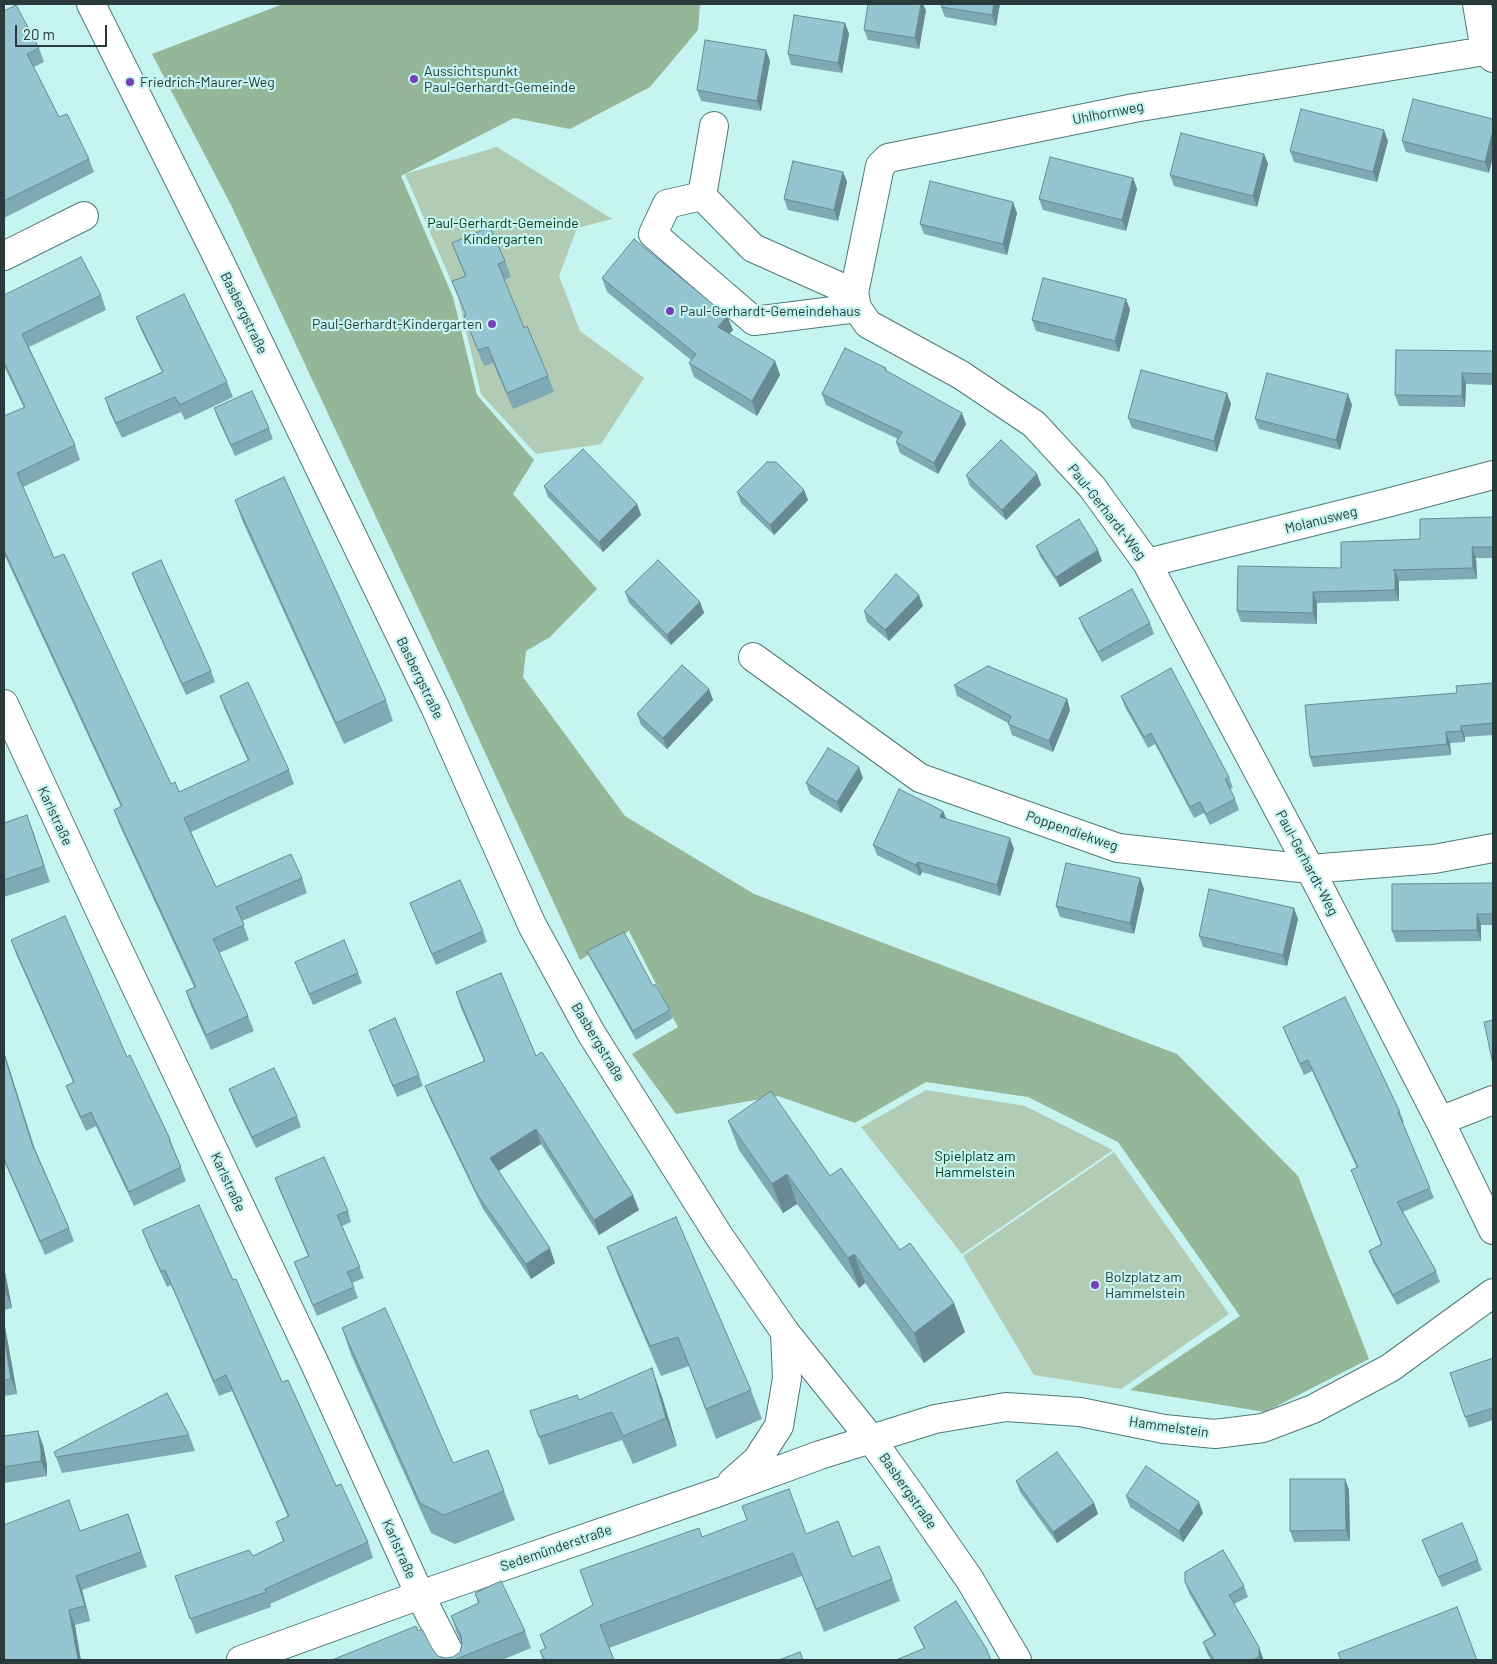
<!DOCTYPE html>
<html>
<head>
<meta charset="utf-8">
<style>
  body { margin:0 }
  #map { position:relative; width:1497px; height:1664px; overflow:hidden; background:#c6f4f1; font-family:Barlow,sans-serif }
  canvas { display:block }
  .frame { position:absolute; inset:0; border:5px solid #283b3a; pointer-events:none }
  .scale { position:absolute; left:15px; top:25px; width:92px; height:22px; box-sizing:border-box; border:2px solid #283b3a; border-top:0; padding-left:6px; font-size:15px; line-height:18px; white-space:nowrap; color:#283b3a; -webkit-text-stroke:4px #c6f4f1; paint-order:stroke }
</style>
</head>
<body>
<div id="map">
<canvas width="1497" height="1664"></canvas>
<div class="frame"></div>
<div class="scale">20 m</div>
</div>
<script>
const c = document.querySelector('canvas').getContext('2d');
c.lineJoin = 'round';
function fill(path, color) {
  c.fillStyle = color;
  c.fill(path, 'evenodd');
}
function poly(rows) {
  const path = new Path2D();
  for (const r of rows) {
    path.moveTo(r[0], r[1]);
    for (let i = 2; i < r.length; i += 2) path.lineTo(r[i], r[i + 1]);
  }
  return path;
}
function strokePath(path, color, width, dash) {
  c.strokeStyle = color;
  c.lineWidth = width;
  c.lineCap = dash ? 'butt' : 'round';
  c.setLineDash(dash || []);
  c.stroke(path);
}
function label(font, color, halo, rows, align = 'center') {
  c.font = font + ' Barlow,sans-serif';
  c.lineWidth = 4.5;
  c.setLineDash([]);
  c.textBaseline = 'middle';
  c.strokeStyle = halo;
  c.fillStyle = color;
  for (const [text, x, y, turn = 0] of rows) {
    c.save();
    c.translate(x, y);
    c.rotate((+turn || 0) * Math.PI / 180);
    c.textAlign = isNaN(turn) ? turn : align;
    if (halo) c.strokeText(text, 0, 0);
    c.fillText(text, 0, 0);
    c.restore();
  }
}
fill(poly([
  [497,147,612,219,577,228,559,276,580,331,644,378,601,444,536,454,481,394,458,297,405,174],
  [926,1090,1025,1106,1113,1150,962,1254,861,1127],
  [1114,1152,1229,1314,1121,1389,1034,1375,963,1256]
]), '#b1cbb4');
fill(poly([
  [283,4,700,4,698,30,650,87,570,129,514,118,401,176,453,297,477,395,534,460,513,494,597,589,550,637,526,651,523,677,625,816,754,894,1177,1054,1298,1176,1369,1359,1265,1412,1130,1390,1240,1316,1118,1142,1028,1097,926,1082,855,1123,778,1096,676,1114,632,1054,678,1027,629,931,580,960,455,687,231,205,152,54]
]), '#95b699');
const minor = poly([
  [1477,4,1485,51,1493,58],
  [1485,51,1134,108,888,158,880,166,854,293,857,308,868,324,961,375,1034,424,1092,487,1147,563,1310,869,1440,1121,1493,1230],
  [702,196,714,126],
  [4,256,84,216],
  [854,293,753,248,702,196,667,204,653,234,754,321,857,308],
  [1147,563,1387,503,1493,475],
  [753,657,920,778,1118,848,1310,869,1434,859,1493,848],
  [4,704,99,909,315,1364,420,1595,453,1660],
  [1440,1121,1493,1100],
  [732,1482,757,1460,779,1426,787,1378,785,1332],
  [241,1660,420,1595,719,1492,820,1455,935,1419,1006,1407,1080,1412,1164,1429,1215,1434,1263,1428,1313,1409,1390,1368,1493,1293]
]);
const major = poly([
  [91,4,215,252,435,707,532,925,591,1033,719,1236,785,1332,871,1439,911,1495,970,1580,1017,1660]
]);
strokePath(minor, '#4f7977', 30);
strokePath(major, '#4f7977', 30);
strokePath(minor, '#fff', 28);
strokePath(major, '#fff', 28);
fill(poly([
  [942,4,1000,4,996,26,945,17,941,7],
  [1065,4,1076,4,1076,5],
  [926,10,919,49,868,40,864,30],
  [4,11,39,48,44,62,34,67,59,117,89,159,94,172,4,218],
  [845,23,849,34,842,73,791,65,788,54],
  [770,61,761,111,701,101,697,90],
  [1493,119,1489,173,1406,152,1402,141],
  [1388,141,1377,182,1294,162,1290,151],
  [1264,154,1268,164,1257,207,1174,186,1170,175],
  [843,172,847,182,838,221,788,210,784,199],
  [1133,178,1137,189,1126,231,1043,210,1039,199],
  [1017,213,1007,255,924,234,920,224],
  [452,243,505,261,511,277,504,280,524,328,548,376,554,392,513,409,493,363,484,366,470,332,464,316,466,315,452,281,465,276],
  [602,278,727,316,733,330,729,334,775,361,780,375,757,416,694,377,689,363,691,360,607,292],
  [4,295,101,295,106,310,29,347,75,445,80,460,23,487,54,558,171,784,179,792,248,761,225,710,220,696,289,770,294,784,191,832,216,887,302,878,307,893,242,921,249,940,219,953,248,1016,254,1031,211,1050,191,1006,186,991,194,987,119,824,114,810,121,807,4,554,4,416,24,408,4,366],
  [1126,299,1130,310,1119,352,1036,331,1032,320],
  [136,317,227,382,233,397,185,420,181,412,122,438,110,413,105,398,162,372,142,332],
  [1493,351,1493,385,1466,384,1465,407,1399,406,1395,395],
  [886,368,887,371,966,424,938,474,900,453,896,442,898,439,826,405,822,394],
  [1231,404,1217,452,1132,428,1128,418],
  [1352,405,1340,450,1259,429,1255,419],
  [214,408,269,428,273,439,235,456,218,419],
  [1037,474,1041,485,1006,520,970,486,966,475],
  [544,486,637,504,641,515,603,552,548,497],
  [804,490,808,500,774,535,741,503,737,492],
  [235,500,386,700,393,721,344,744,242,520],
  [1493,517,1493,558,1476,558,1477,579,1399,581,1399,601,1317,603,1317,624,1241,622,1237,611,1341,568,1420,539],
  [1036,546,1102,561,1060,587,1040,556],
  [132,573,211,671,215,682,186,695,136,584],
  [625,592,700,602,704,613,671,645,629,603],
  [923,606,889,641,867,622,864,611],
  [1079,618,1150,623,1154,634,1102,662,1083,628],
  [1493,683,1493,735,1465,737,1465,742,1450,743,1451,755,1313,767,1310,757,1457,693],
  [954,685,1067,699,1070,710,1053,752,1012,735,1008,723,957,696],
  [709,689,713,700,667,749,641,725,637,714],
  [1121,696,1229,777,1233,788,1230,789,1235,799,1239,810,1210,825,1204,813,1194,818,1155,744,1148,748,1125,707],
  [863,778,841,813,810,794,806,783],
  [943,811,946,819,1014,849,1000,896,922,872,920,876,877,855,873,845],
  [4,823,33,831,50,882,4,897],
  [1140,878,1144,889,1134,934,1060,917,1056,906],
  [1493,883,1493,925,1481,925,1481,941,1396,942,1392,931],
  [410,903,483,931,487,942,436,965,414,913],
  [1298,919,1287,966,1203,947,1199,936],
  [11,940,127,1057,170,1139,186,1181,134,1206,96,1126,86,1131,71,1099,66,1086,73,1082,16,954],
  [587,951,653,986,670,1010,673,1018,636,1040,591,960],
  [295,962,358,973,362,983,313,1005],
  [456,992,536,1056,639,1210,599,1235,541,1144,499,1171,555,1263,531,1279,483,1209,431,1101,425,1086,484,1061,461,1008],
  [1283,1027,1400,1112,1404,1122,1402,1123,1434,1198,1403,1212,1436,1271,1440,1282,1397,1305,1373,1262,1369,1251,1381,1244,1351,1170,1357,1168,1312,1071,1304,1075,1287,1037],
  [369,1030,419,1075,423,1086,397,1097],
  [4,1052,35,1149,69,1228,74,1241,45,1255,4,1161],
  [229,1089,297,1116,301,1127,256,1148,233,1100],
  [728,1121,830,1176,900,1250,965,1332,924,1363,865,1283,859,1288,797,1204,783,1213,739,1150],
  [275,1178,348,1211,351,1222,342,1226,364,1278,352,1283,358,1298,317,1316,294,1262,308,1256,279,1189],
  [142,1230,233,1280,282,1382,336,1486,368,1542,373,1558,270,1604,271,1607,196,1634,175,1576,253,1556,283,1541,276,1522,288,1517,232,1391,219,1396,171,1285,167,1287,148,1245],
  [607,1247,751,1390,762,1419,716,1439,689,1366,661,1376,618,1276],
  [4,1267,12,1308,4,1310],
  [4,1321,17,1394,4,1396],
  [342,1328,453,1463,504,1491,515,1520,455,1544,431,1533,352,1357],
  [1493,1358,1493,1420,1469,1428,1450,1373],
  [662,1397,677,1446,633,1464,622,1440,549,1465,530,1411,579,1400],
  [189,1435,195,1451,62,1473,54,1452],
  [4,1436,43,1445,47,1465,47,1476,4,1483],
  [1345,1479,1349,1490,1350,1541,1294,1542,1290,1531],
  [1016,1481,1094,1503,1098,1514,1057,1543,1020,1492],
  [1126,1496,1203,1513,1183,1542,1130,1507],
  [128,1514,147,1567,82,1590,90,1621,75,1625,4,1660,80,1531],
  [699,1528,702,1537,806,1534,852,1557,892,1579,900,1601,824,1632,802,1576,609,1648,614,1660,543,1660,540,1651,545,1649,540,1635,593,1605],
  [1422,1540,1478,1560,1482,1570,1442,1587],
  [1185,1582,1244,1586,1248,1597,1234,1604,1263,1658,1263,1660,1211,1660,1207,1653,1203,1642,1214,1636,1189,1593],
  [475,1593,525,1631,531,1648,502,1660,332,1660,418,1631,438,1656,445,1658,453,1657,460,1652,462,1644,457,1633,451,1616,478,1603],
  [914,1627,991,1660,924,1648,919,1639]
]), '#7fa9b4');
fill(poly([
  [921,4,923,4,926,10,919,49,915,38],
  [994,4,1000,4,996,26,992,15],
  [845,23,849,34,842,73,838,63],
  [766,50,770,61,761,111,757,101],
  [1384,130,1388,141,1377,182,1373,172],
  [1493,130,1493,157,1489,173,1485,162],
  [1264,154,1268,164,1257,207,1253,196],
  [843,172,847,182,838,221,834,210],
  [1133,178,1137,189,1126,231,1122,220],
  [1013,202,1017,213,1007,255,1003,244],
  [1126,299,1130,310,1119,352,1115,341],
  [727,316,733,330,723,341,718,327],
  [775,361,780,375,757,416,752,401],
  [1462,373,1466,384,1465,407,1462,396],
  [1227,393,1231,404,1217,452,1214,441],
  [1348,394,1352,405,1340,450,1336,440],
  [962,413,966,424,938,474,934,463],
  [1037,474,1041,485,1006,520,1002,510],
  [804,490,808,500,774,535,770,525],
  [637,504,641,515,603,552,599,542],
  [1472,547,1476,558,1477,579,1473,568],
  [1098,550,1102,561,1060,587,1056,577],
  [1395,570,1399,581,1399,601,1395,590],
  [1313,592,1317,603,1317,624,1313,613],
  [919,595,923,606,889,641,885,630],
  [700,602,704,613,671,645,667,635],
  [709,689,713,700,667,749,663,738],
  [1067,699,1070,710,1053,752,1049,741],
  [1461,726,1465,737,1465,742,1461,731],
  [1446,732,1450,743,1451,755,1447,744],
  [859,767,863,778,841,813,837,802],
  [943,811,947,821,940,817],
  [1010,838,1014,849,1000,896,997,885],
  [918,862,922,872,920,876,916,865],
  [1140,878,1144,889,1134,934,1130,923],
  [1294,908,1298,919,1287,966,1283,955],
  [1477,914,1481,925,1481,941,1477,930],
  [4,1052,37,1157,4,1054],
  [536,1129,541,1144,495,1173,490,1158],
  [787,1174,797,1204,783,1213,772,1184],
  [633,1195,639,1210,599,1235,594,1220],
  [550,1248,555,1263,531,1279,526,1264],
  [854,1254,865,1283,859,1288,848,1258],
  [4,1267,12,1308,6,1293,4,1280],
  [954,1303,965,1332,924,1363,914,1333],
  [4,1321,17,1394,11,1379,4,1336],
  [652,1368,662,1397,677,1446,666,1418],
  [38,1431,43,1445,47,1465,47,1476,41,1461],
  [1345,1479,1349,1490,1350,1541,1346,1530],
  [1199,1502,1203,1513,1183,1542,1179,1531],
  [1094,1503,1098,1514,1057,1543,1053,1532],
  [76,1576,82,1590,90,1621,85,1606],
  [69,1610,75,1625,81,1660,78,1660],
  [1259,1647,1263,1658,1263,1660,1260,1660,1259,1657]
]), '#688a92');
const building = poly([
  [868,4,921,4,915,38,864,30,868,4],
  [942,4,994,4,992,15,941,7,942,4],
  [16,5,39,48,27,54,59,117,67,114,89,159,4,201,4,11,16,5],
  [794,15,845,23,838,63,788,54,794,15],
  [705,40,766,50,757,101,697,90,705,40],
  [1413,99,1493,119,1493,130,1485,162,1402,141,1413,99],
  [1301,109,1384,130,1373,172,1290,151,1301,109],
  [1181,133,1264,154,1253,196,1170,175,1181,133],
  [1050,157,1133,178,1122,220,1039,199,1050,157],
  [793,161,843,172,834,210,784,199,793,161],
  [930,181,1013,202,1003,244,920,224,930,181],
  [490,227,505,261,498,264,524,328,527,326,548,376,507,393,488,347,478,350,464,316,466,315,452,281,466,276,452,243,490,227],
  [634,239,727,316,718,327,775,361,752,401,689,363,696,354,602,278,634,239],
  [81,257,101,295,22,334,75,445,17,473,54,558,64,554,171,784,175,782,179,792,249,760,220,696,248,682,289,770,184,818,216,887,291,854,302,878,236,907,244,925,213,939,248,1016,206,1035,186,991,196,987,114,810,122,806,4,550,4,416,25,407,4,362,4,295,81,257],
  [1043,278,1126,299,1115,341,1032,320,1043,278],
  [184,294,227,382,180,405,175,397,116,423,105,398,163,372,136,317,184,294],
  [845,348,886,368,885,370,962,413,934,463,896,442,902,432,822,394,845,348],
  [1396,350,1493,351,1493,374,1462,373,1462,396,1395,395,1396,350],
  [1141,370,1227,393,1214,441,1128,418,1141,370],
  [1267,373,1348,394,1336,440,1255,419,1267,373],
  [252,391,269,428,231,445,214,408,252,391],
  [1001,440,1037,474,1002,510,966,475,1001,440],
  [583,449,637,504,599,542,544,486,583,449],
  [767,462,776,462,804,490,770,525,737,492,767,462],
  [284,477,386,700,336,723,235,500,284,477],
  [1493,517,1493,547,1472,547,1473,568,1393,570,1395,570,1395,590,1313,592,1313,613,1237,611,1238,566,1341,568,1341,542,1420,539,1420,519,1493,517],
  [1079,519,1098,550,1056,577,1036,546,1079,519],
  [161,560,211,671,182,684,132,573,161,560],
  [658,560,700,602,667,635,625,592,658,560],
  [896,574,919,595,885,630,864,611,896,574],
  [1132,589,1150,623,1098,652,1079,618,1132,589],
  [682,665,709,689,663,738,637,714,682,665],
  [988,666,1067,699,1049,741,1008,724,1011,716,954,685,988,666],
  [1171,668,1229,777,1225,779,1235,799,1206,814,1200,802,1190,807,1151,733,1144,737,1121,696,1171,668],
  [1493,683,1493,723,1461,726,1461,731,1446,732,1447,744,1310,757,1305,705,1457,693,1456,686,1493,683],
  [828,748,859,767,837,802,806,783,828,748],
  [899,789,943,811,940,817,1010,838,997,885,918,862,916,865,873,845,899,789],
  [27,815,44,866,4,880,4,823,27,815],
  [1066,863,1140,878,1130,923,1056,906,1066,863],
  [460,880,483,931,432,954,410,903,460,880],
  [1493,883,1493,914,1477,914,1477,930,1392,931,1392,884,1493,883],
  [1209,889,1294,908,1283,955,1199,936,1209,889],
  [65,916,127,1057,130,1055,170,1139,169,1140,181,1167,129,1192,91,1112,81,1117,66,1086,74,1082,11,940,65,916],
  [624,932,653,986,655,984,670,1010,633,1031,587,951,624,932],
  [344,940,358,973,309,994,295,962,344,940],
  [501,973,536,1056,542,1052,633,1195,594,1220,536,1129,490,1158,550,1248,526,1264,477,1194,425,1086,485,1061,456,992,501,973],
  [1345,997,1400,1112,1398,1112,1430,1188,1397,1202,1436,1271,1393,1295,1369,1251,1382,1244,1351,1170,1358,1167,1308,1060,1300,1064,1283,1027,1345,997],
  [395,1018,419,1075,393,1086,369,1030,395,1018],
  [1493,1020,1493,1064,1484,1022,1493,1020],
  [4,1054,32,1144,69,1228,40,1241,4,1159,4,1054],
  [274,1068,297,1116,252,1137,229,1089,274,1068],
  [771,1091,830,1176,841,1168,900,1250,910,1243,954,1303,914,1333,854,1254,848,1258,787,1174,772,1184,728,1121,771,1091],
  [324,1157,348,1211,337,1215,360,1267,347,1272,354,1287,313,1305,294,1262,309,1256,275,1178,324,1157],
  [199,1205,233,1280,236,1279,282,1382,288,1380,336,1486,341,1484,368,1542,265,1589,266,1592,190,1619,175,1576,249,1550,253,1556,284,1541,276,1522,289,1516,226,1375,214,1381,165,1270,161,1272,142,1230,199,1205],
  [676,1217,751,1390,706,1409,678,1337,650,1346,607,1247,676,1217],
  [4,1280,6,1293,4,1294,4,1280],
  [385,1308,406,1354,453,1463,488,1450,504,1491,444,1515,420,1503,342,1328,385,1308],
  [4,1336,11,1379,4,1380,4,1336],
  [1493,1358,1493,1408,1465,1417,1450,1373,1493,1358],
  [652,1368,666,1418,623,1436,612,1412,539,1437,530,1411,577,1395,579,1400,652,1368],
  [167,1393,189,1435,56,1457,54,1452,167,1393],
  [38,1431,41,1450,41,1461,4,1467,4,1436,38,1431],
  [1057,1452,1094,1503,1053,1532,1016,1481,1057,1452],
  [1146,1466,1199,1502,1179,1531,1126,1496,1146,1466],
  [1290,1479,1345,1479,1346,1530,1290,1531,1290,1479],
  [789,1489,806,1534,838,1521,852,1557,879,1546,892,1579,816,1609,793,1553,600,1625,614,1660,545,1660,540,1651,546,1648,540,1635,593,1605,580,1570,699,1528,702,1537,747,1520,742,1506,789,1489],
  [69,1500,80,1531,128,1514,141,1552,76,1576,85,1606,69,1610,78,1660,4,1660,4,1525,69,1500],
  [1462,1523,1478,1560,1438,1577,1422,1540,1462,1523],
  [1223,1550,1244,1586,1229,1595,1259,1647,1259,1657,1253,1660,1214,1660,1203,1642,1216,1635,1185,1582,1185,1572,1223,1550],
  [501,1581,525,1631,454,1660,332,1660,416,1626,418,1631,422,1629,433,1650,438,1656,445,1658,453,1657,460,1652,462,1643,461,1636,451,1616,479,1603,475,1593,501,1581],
  [956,1601,986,1648,991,1660,896,1660,925,1648,914,1627,956,1601],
  [1457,1607,1477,1660,1341,1660,1338,1653,1457,1607],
  [800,1652,803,1660,779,1660,800,1652]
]);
fill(building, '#94c5d1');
strokePath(building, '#688a92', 1);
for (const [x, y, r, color] of [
  [414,79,5,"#7641b8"],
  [130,82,5,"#7641b8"],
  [670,311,5,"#7641b8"],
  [492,324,5,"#7641b8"],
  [1095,1285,5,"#7641b8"]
]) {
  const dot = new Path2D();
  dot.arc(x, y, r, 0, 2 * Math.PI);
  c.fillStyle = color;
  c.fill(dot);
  strokePath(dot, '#c6f4f1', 2);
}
label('14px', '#283b3a', '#c6f4f1', [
  ["Aussichtspunkt",424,71],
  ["Paul-Gerhardt-Gemeinde",424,87],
  ["Friedrich-Maurer-Weg",140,82],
  ["Paul-Gerhardt-Gemeindehaus",680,311],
  ["Paul-Gerhardt-Kindergarten",482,324,"right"],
  ["Bolzplatz am",1105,1277],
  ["Hammelstein",1105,1293]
], 'left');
label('14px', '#283b3a', '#c6f4f1', [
  ["Uhlhornweg",1108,113,-11],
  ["Basbergstraße",244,313,64],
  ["Paul-Gerhardt-Weg",1107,512,52],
  ["Molanusweg",1321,520,-14],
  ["Basbergstraße",420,678,64],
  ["Karlstraße",55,816,65],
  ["Poppendiekweg",1072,831,19],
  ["Paul-Gerhardt-Weg",1307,863,62],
  ["Basbergstraße",598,1042,59],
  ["Karlstraße",228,1182,65],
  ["Hammelstein",1169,1427,8],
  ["Basbergstraße",908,1491,55],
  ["Sedemünderstraße",556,1548,-19],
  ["Karlstraße",399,1549,66]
]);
label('14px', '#023813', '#c6f4f1', [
  ["Paul-Gerhardt-Gemeinde",503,223],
  ["Kindergarten",503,239],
  ["Spielplatz am",975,1156],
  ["Hammelstein",975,1172]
]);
</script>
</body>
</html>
